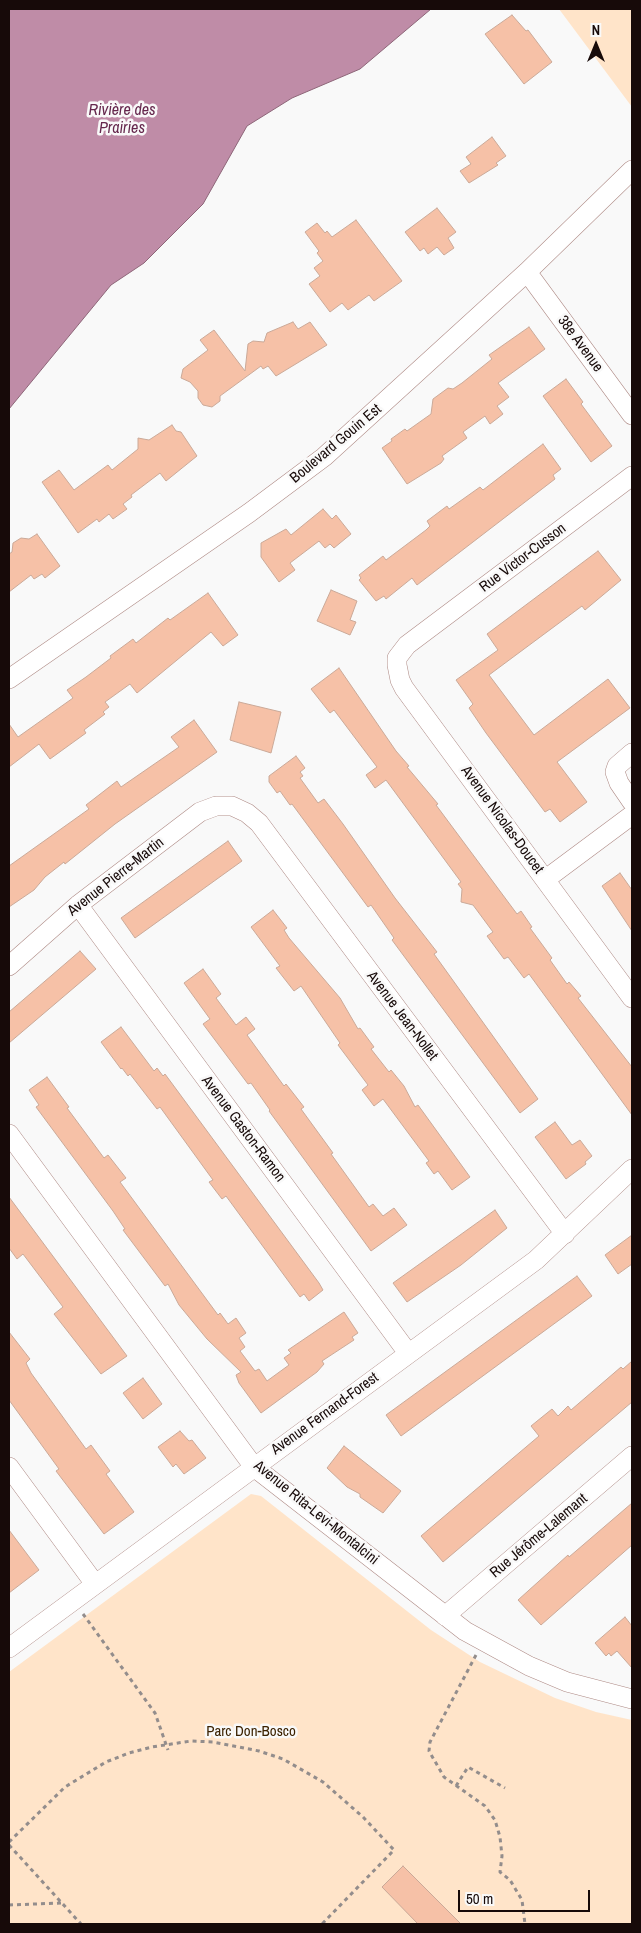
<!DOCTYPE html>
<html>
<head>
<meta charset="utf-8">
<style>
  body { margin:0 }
  #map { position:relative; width:641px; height:1933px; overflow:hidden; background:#f9f9f9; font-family:"Archivo Narrow",sans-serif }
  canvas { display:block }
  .frame { position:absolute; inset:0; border:10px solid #170a09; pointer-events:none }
  .north { position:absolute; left:571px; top:20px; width:50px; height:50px; -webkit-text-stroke:4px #f9f9f9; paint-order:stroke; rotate:0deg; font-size:14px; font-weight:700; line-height:20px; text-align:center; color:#170a09 }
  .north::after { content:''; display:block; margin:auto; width:18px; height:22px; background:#170a09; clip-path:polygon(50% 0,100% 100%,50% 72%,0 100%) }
  .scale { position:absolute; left:458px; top:1890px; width:132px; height:22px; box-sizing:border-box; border:2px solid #170a09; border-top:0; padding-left:6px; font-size:15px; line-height:18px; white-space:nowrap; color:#170a09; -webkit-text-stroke:4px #f9f9f9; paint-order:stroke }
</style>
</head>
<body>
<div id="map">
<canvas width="641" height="1933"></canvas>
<div class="frame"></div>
<div class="north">N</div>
<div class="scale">50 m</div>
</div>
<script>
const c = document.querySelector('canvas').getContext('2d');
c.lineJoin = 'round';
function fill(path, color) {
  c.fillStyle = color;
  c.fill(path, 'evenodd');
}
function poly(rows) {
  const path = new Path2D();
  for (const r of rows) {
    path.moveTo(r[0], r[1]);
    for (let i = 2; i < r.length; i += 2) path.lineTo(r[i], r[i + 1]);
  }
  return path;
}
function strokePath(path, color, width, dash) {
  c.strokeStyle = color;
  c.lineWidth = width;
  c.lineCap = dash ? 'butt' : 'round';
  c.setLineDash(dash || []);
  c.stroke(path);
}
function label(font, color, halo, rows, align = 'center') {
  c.font = font + ' "Archivo Narrow",sans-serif';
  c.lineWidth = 5;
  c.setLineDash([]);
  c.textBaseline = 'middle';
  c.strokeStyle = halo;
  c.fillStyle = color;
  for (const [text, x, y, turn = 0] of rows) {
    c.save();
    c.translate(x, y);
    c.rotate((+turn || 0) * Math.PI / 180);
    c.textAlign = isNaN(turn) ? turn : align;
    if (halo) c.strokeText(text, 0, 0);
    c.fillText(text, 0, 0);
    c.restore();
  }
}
fill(poly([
  [559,9,632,9,632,107],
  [251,1494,261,1496,431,1630,480,1662,555,1698,596,1712,632,1720,632,1924,9,1924,9,1672]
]), '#ffe4c9');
const water = poly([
  [9,9,431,9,360,69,292,98,247,126,203,204,144,263,111,285,9,409,9,9]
]);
fill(water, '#bf8ca7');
strokePath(water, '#8d6578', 1);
const building = poly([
  [512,15,526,31,528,30,552,62,524,84,485,34,512,15],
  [492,137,506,156,496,163,498,165,469,183,460,171,471,164,466,157,492,137],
  [437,208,456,232,448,238,454,248,444,255,437,247,428,254,424,248,420,251,405,232,437,208],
  [356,220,402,281,374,301,369,295,348,310,342,303,330,312,309,284,320,276,314,268,323,261,317,253,319,251,305,232,317,223,325,233,327,231,332,237,356,220],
  [293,322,298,329,310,322,327,345,276,376,268,366,263,369,261,366,220,396,220,401,212,407,203,405,198,398,198,391,190,382,181,378,183,369,208,350,200,340,214,330,245,371,248,344,253,341,264,342,267,333,293,322],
  [529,327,545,349,498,383,509,397,497,406,503,414,490,424,485,416,463,432,467,438,442,456,444,459,441,463,407,484,382,448,392,441,391,439,405,429,407,431,431,414,433,399,448,388,453,389,462,383,492,359,489,355,529,327],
  [566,379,583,402,581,404,612,446,591,462,543,396,566,379],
  [172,425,176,431,181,432,197,456,166,481,160,473,131,495,132,497,123,504,127,509,113,519,109,514,99,522,97,519,78,533,42,482,59,470,74,490,108,465,112,470,138,449,138,438,149,440,172,425],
  [543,444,561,469,553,475,555,479,417,585,412,578,386,599,384,596,376,601,359,580,361,578,359,575,383,556,386,560,426,530,430,526,427,521,447,506,449,509,480,487,483,490,543,444],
  [323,509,332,519,336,515,351,534,334,548,330,544,325,548,319,541,290,563,295,570,279,582,261,557,261,543,286,529,291,535,323,509],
  [37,534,60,566,45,578,42,574,34,579,31,575,9,592,9,554,12,552,13,543,21,538,29,539,37,534],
  [598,551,621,580,585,610,582,606,489,675,534,735,608,679,630,708,557,762,587,802,560,822,550,809,545,812,486,733,469,708,473,704,456,680,498,650,487,634,598,551],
  [331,590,357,601,350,620,356,622,350,635,317,621,331,590],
  [208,593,238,635,223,646,211,632,137,693,130,684,105,702,109,707,103,712,105,714,84,730,86,733,50,759,39,744,9,767,9,724,18,737,73,698,67,690,86,677,111,658,110,656,133,639,136,643,168,618,170,620,208,593],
  [339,668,396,751,409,766,407,767,438,804,436,805,517,914,521,911,532,927,530,928,552,958,550,960,567,984,569,982,581,996,578,998,632,1067,632,1115,529,974,524,978,508,957,504,959,487,936,493,932,473,905,461,902,462,889,458,884,461,882,386,780,375,788,366,775,377,767,334,710,330,713,311,689,339,668],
  [239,702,281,712,271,753,230,740,239,702],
  [194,720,217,752,115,824,65,864,64,862,45,877,34,890,9,907,9,866,89,809,86,805,117,781,121,787,179,747,171,737,194,720],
  [296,756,305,768,300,772,303,776,300,778,318,803,324,799,343,824,395,898,437,952,434,954,538,1099,520,1113,392,940,394,938,371,905,368,907,292,804,290,805,280,791,277,793,269,782,269,776,296,756],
  [228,841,242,861,135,938,121,918,228,841],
  [620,873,632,890,632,931,602,886,620,873],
  [273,910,287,928,284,930,289,938,340,998,358,1029,360,1028,374,1047,371,1049,389,1072,391,1070,404,1086,415,1107,418,1105,470,1177,452,1190,438,1171,434,1174,426,1163,429,1161,383,1099,374,1106,362,1090,368,1085,338,1045,340,1043,301,986,294,991,276,968,280,966,251,927,273,910],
  [80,951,96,969,9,1043,9,1012,80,951],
  [203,969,221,994,216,998,236,1025,246,1017,255,1029,247,1035,284,1086,286,1084,304,1107,301,1109,333,1153,331,1154,369,1207,373,1204,383,1216,394,1208,407,1225,371,1251,269,1111,270,1110,251,1083,248,1084,203,1024,210,1019,184,983,203,969],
  [121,1027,154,1071,157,1068,163,1076,165,1074,319,1283,323,1290,309,1301,304,1294,300,1297,226,1196,222,1199,209,1182,213,1180,160,1107,157,1109,130,1074,128,1076,122,1068,121,1069,101,1042,121,1027],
  [47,1077,69,1107,67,1108,104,1158,108,1155,126,1178,120,1182,218,1315,220,1313,228,1324,236,1318,246,1333,239,1338,245,1347,240,1351,255,1371,259,1369,267,1381,289,1365,284,1358,291,1353,288,1350,344,1312,358,1333,352,1337,354,1340,322,1361,324,1364,317,1372,261,1413,239,1383,236,1375,241,1372,207,1339,179,1305,168,1284,165,1286,123,1230,125,1229,113,1211,36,1107,39,1105,29,1090,47,1077],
  [555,1122,572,1145,580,1140,592,1156,585,1162,586,1164,566,1179,535,1137,555,1122],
  [9,1197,127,1356,101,1374,54,1314,63,1307,23,1254,17,1259,9,1248,9,1197],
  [495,1210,507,1228,461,1265,407,1302,393,1283,495,1210],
  [632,1235,632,1264,618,1274,605,1255,632,1235],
  [577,1276,592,1296,401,1436,386,1415,577,1276],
  [9,1332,30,1359,26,1363,31,1373,86,1449,91,1445,110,1471,106,1474,134,1512,104,1534,56,1471,59,1469,9,1400,9,1332],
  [632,1361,632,1402,443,1562,421,1536,539,1436,531,1426,552,1409,558,1416,568,1406,571,1410,621,1367,623,1369,632,1361],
  [143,1378,162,1404,143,1419,123,1393,143,1378],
  [180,1431,189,1441,192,1440,206,1458,184,1474,176,1464,173,1467,158,1447,180,1431],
  [344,1446,401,1491,383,1513,360,1497,360,1494,347,1487,327,1468,344,1446],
  [632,1503,632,1545,541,1625,518,1600,568,1555,569,1557,632,1503],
  [9,1530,39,1570,9,1593,9,1530],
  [625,1617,632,1626,632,1668,617,1651,611,1656,609,1653,606,1656,595,1643,625,1617],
  [403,1866,461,1924,418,1924,382,1887,403,1866]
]);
fill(building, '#f6c1a7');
strokePath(building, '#caa998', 1);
const minor = poly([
  [527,272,632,415],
  [632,476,407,645,397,658,397,665,400,680,404,688,632,998],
  [9,679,249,513,324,457,527,272,632,170],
  [632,753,617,766,615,772,619,783,632,802],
  [546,879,632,815],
  [78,905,408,1353],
  [9,966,78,905,200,812,216,806,232,806,247,813,259,823,565,1234],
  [9,1134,254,1467,465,1631,529,1666,567,1682,632,1699],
  [9,1467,95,1584],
  [445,1616,632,1456],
  [9,1648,536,1260,632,1169]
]);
strokePath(minor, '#ae8a85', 20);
strokePath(poly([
  [83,1614,155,1713,168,1750],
  [476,1655,430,1742,429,1751,444,1777,485,1806,495,1820,500,1837,502,1856,500,1872,510,1880,522,1900,525,1924],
  [456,1786,468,1767,505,1788],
  [9,1842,65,1787,106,1762,129,1753,152,1747,191,1741,213,1742,259,1751,283,1759,323,1782,363,1817,394,1850,322,1924],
  [9,1845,81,1924],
  [9,1905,61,1903]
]), '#938d8c', 3, [4, 4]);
strokePath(minor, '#fff', 19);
label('15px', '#170a09', '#f9f9f9', [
  ["38e Avenue",580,344,54],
  ["Boulevard Gouin Est",336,444,-40],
  ["Rue Victor-Cusson",523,558,-37],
  ["Avenue Nicolas-Doucet",502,820,54],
  ["Avenue Pierre-Martin",116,877,-38],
  ["Avenue Jean-Nollet",402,1016,53],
  ["Avenue Gaston-Ramon",243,1129,53],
  ["Avenue Fernand-Forest",325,1414,-36],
  ["Avenue Rita-Levi-Montalcini",316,1513,39],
  ["Rue Jérôme-Lalemant",539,1536,-40]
]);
label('15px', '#3c2201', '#f9f9f9', [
  ["Parc Don-Bosco",251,1732]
]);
label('italic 16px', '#65274d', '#f9f9f9', [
  ["Rivière des",122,111],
  ["Prairies",122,129]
]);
</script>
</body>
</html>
